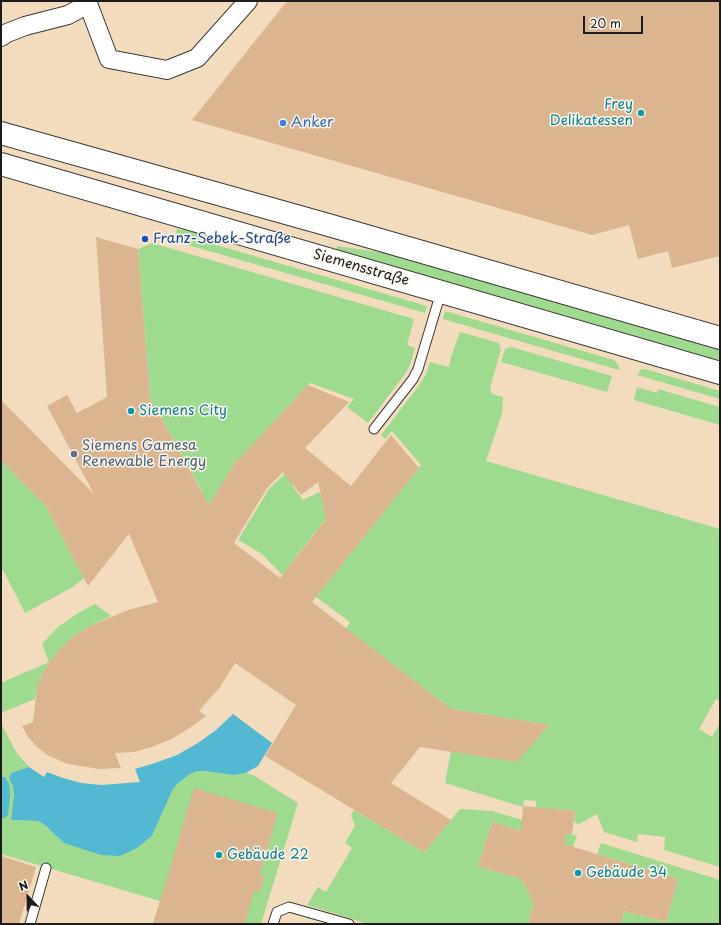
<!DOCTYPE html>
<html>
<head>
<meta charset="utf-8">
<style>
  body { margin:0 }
  #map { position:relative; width:721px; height:925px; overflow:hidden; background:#f3dcbe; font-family:"Playpen Sans",sans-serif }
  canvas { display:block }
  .frame { position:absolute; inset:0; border:2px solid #1c1c1c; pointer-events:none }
  .north { position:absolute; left:8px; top:877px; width:40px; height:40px; -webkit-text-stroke:3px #fbf7ec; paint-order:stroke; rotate:338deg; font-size:11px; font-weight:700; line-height:16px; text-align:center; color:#1c1c1c }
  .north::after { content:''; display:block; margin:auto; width:14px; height:18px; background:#1c1c1c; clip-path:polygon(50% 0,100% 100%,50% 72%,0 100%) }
  .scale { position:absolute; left:583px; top:16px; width:60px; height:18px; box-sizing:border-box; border:2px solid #1c1c1c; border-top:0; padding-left:5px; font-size:12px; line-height:14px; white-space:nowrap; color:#1c1c1c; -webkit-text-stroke:3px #fbf7ec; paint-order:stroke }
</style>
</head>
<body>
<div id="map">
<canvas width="721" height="925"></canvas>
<div class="frame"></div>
<div class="north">N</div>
<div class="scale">20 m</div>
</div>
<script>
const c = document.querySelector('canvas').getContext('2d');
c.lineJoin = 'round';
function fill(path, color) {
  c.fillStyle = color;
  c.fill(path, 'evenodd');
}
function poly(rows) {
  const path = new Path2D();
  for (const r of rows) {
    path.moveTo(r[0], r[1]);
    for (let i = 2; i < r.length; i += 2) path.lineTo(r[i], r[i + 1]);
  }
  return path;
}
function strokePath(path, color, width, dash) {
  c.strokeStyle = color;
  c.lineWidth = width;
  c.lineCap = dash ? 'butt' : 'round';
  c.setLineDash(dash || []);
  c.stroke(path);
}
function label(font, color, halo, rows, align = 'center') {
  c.font = font + ' "Playpen Sans",sans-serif';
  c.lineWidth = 3;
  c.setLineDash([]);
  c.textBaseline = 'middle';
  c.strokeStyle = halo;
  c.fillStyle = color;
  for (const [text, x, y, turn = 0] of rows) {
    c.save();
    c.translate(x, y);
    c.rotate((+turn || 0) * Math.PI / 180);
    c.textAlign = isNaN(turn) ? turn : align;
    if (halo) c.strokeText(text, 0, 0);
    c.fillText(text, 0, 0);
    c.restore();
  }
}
fill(poly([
  [177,229,198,232,200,234,199,240,427,306,425,313,174,241],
  [152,243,414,319,407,345,415,348,410,365,405,374,368,423,347,407,354,399,310,383,235,463,193,531,185,518,202,491,150,398,138,249],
  [337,246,391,254,720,348,720,362,553,312,399,271,336,251],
  [445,311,614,360,619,366,619,370,443,319],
  [460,332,499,343,501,349,490,389,492,394,503,397,502,413,486,461,720,529,720,701,716,699,699,729,712,737,720,723,720,867,664,850,665,837,638,834,637,842,604,832,597,814,579,824,574,822,575,811,556,809,555,817,536,811,536,801,524,800,523,807,445,783,451,751,549,725,451,709,346,629,350,622,316,597,421,465,392,431,385,439,381,435,420,384,426,374,430,362,449,367,451,357],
  [511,347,612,376,607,392,501,362,505,349],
  [641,369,645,369,720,391,720,399,637,375],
  [637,387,657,393,658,389,720,407,720,425,634,400],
  [1,460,46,506,84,578,73,587,25,613,3,570,1,570],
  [295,464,304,476,292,485,303,500,320,492,321,497,330,494,341,499,292,562,286,579,262,554,238,540,269,489],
  [95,604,111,616,90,626,74,636,49,662,42,675,37,687,35,699,1,713,1,680,3,682,49,662,42,644,58,627,78,613],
  [1,723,16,752,29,767,12,773,9,779,13,786,14,795,11,819,13,820,38,821,46,826,64,843,137,848,152,836,172,791,177,784,190,774,197,771,205,771,234,775,246,773,253,775,298,803,261,924,153,924,160,901,1,854,1,817,3,818,5,778,1,777],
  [460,809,492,811,577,836,573,847,492,822,478,866,521,879,534,903,528,924,368,924,307,905,318,887,326,892,352,848,345,843,355,826,351,815,354,810,424,852],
  [601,843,720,880,720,924,621,924,624,911,666,922,678,879,597,854]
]), '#9fdb8f');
fill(poly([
  [233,714,272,743,258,766,246,773,234,775,205,771,197,771,190,774,177,784,172,791,152,836,137,848,120,856,101,855,64,843,46,826,38,821,13,820,11,819,14,795,13,786,9,779,11,773,29,767,44,777,47,772,63,778,81,783,101,785,140,782,135,769,155,763,177,755,198,743,216,730],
  [1,777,5,777,9,784,10,795,8,816,3,818,1,817]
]), '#53b8d2');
fill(poly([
  [287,1,720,1,720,256,672,268,668,251,638,259,629,225,592,235,192,120],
  [96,237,138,249,150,398,209,505,235,463,308,385,349,402,305,448,351,486,391,435,419,468,312,602,451,709,549,725,517,762,420,747,391,783,451,820,424,852,265,756,296,705,235,663,220,687,199,711,206,716,191,727,172,739,152,747,134,752,115,753,121,768,99,769,68,764,47,755,37,747,28,737,22,726,33,722,37,687,42,675,49,662,62,647,74,636,90,626,128,610,158,602,129,534,88,586,46,506,1,460,1,400,94,494,47,406,67,395,77,413,107,397],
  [283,472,301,495,318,482,326,519,280,578,234,543,267,488],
  [194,788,278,813,260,874,264,877,262,885,259,893,254,891,245,924,153,924],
  [523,806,575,811,572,834,566,834,564,844,678,879,666,922,624,911,621,924,528,924,534,903,521,879,478,866,492,822,521,831],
  [1,856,36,867,19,924,1,924]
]), '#dbb58f');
const lane = poly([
  [374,429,413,379,418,369,441,292],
  [30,924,46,868],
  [273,924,277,912,289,907,349,924]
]);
const street = poly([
  [87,1,109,59,167,70,197,58,248,1],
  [1,37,7,33,25,26,68,15,81,8,86,1]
]);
const primary = poly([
  [1,133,325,224,720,338],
  [1,164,720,373]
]);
strokePath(lane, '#3c3934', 11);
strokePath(street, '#3c3934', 20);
strokePath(primary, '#3c3934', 24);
strokePath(lane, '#fff', 9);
strokePath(street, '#fff', 18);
strokePath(primary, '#fff', 22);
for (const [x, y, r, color] of [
  [641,113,4,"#0f9aa8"],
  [283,123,4,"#3f7fe0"],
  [145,239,4,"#1a4fb4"],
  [131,411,4,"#0f9aa8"],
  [74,454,4,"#5c6f8a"],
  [219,855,4,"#0f9aa8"],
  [578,873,4,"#0f9aa8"]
]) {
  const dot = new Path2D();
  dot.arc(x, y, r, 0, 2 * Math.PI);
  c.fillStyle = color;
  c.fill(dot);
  strokePath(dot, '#fbf7ec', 1.5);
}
label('14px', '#0d838f', '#fbf7ec', [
  ["Frey",633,105,"right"],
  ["Delikatessen",633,121,"right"],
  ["Siemens City",139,411],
  ["Gebäude 22",227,855],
  ["Gebäude 34",586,873]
], 'left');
label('14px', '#366cbe', '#fbf7ec', [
  ["Anker",291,123]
], 'left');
label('14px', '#164399', '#fbf7ec', [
  ["Franz-Sebek-Straße",153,239]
], 'left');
label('14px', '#1c1c1c', '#fbf7ec', [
  ["Siemensstraße",361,268,16]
]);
label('14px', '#4e5e75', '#fbf7ec', [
  ["Siemens Gamesa",82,446],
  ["Renewable Energy",82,462]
], 'left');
</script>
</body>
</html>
